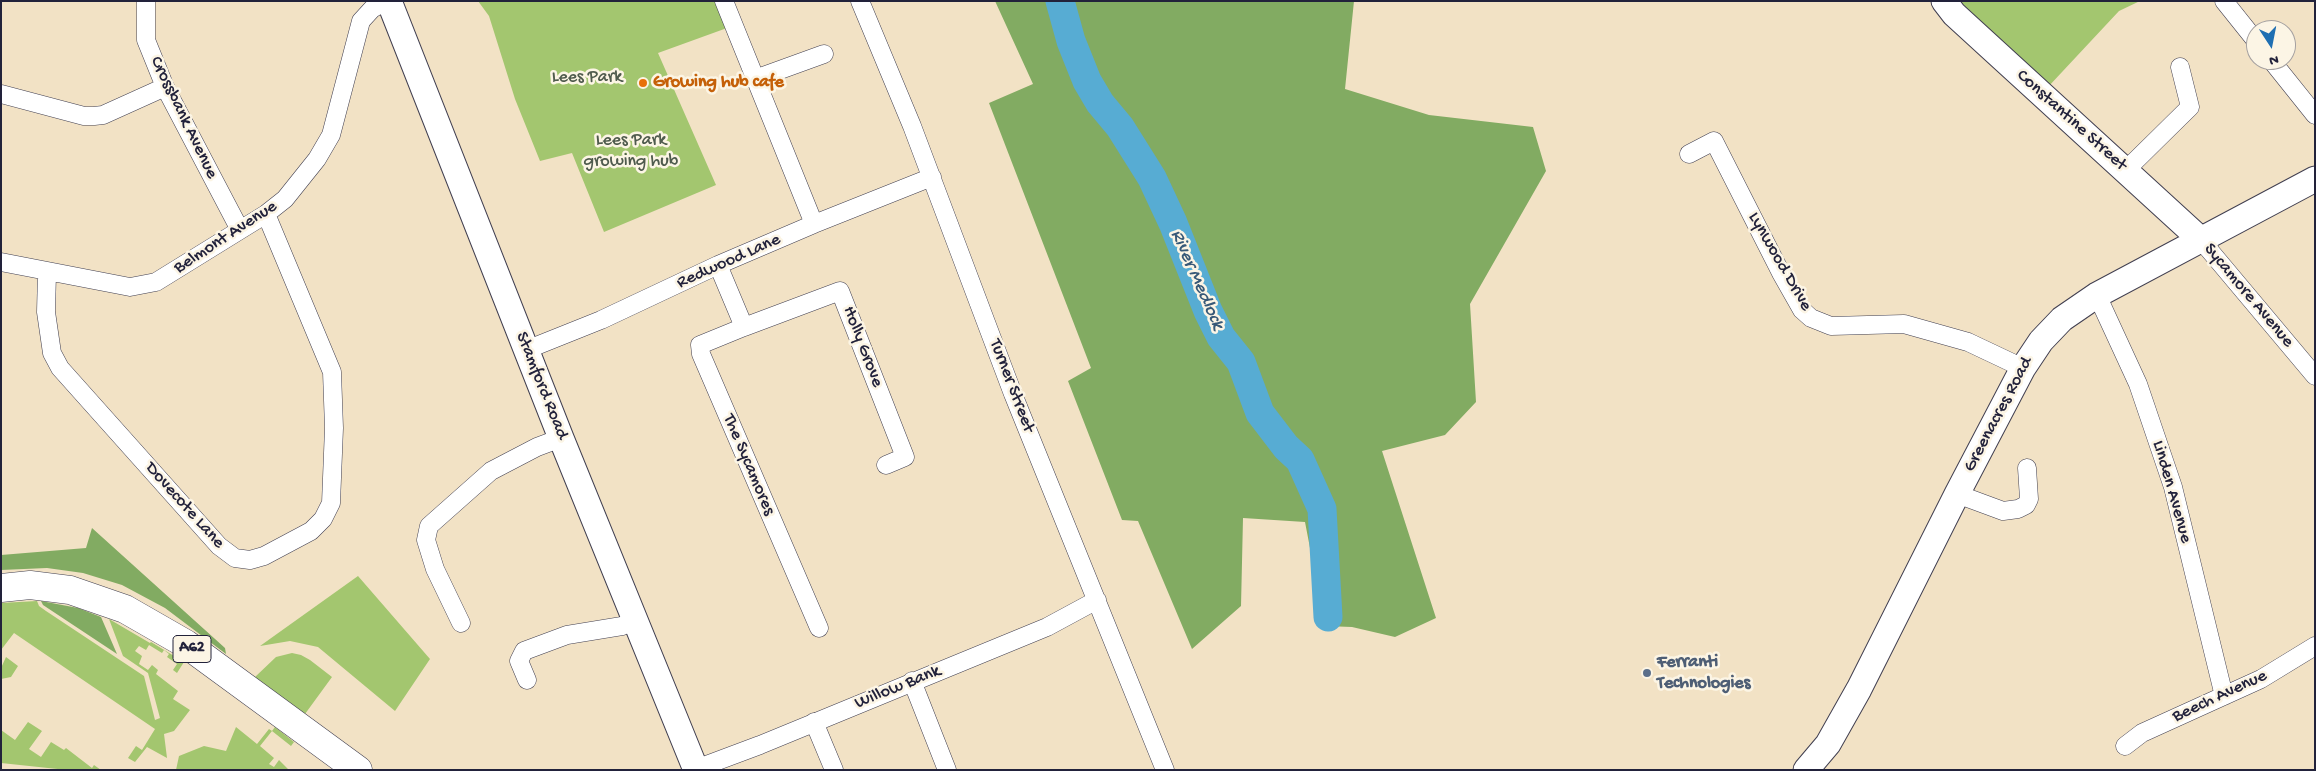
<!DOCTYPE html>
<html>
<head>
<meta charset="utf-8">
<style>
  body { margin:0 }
  #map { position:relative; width:2316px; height:771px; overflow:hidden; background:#f2e2c5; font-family:"Gochi Hand",sans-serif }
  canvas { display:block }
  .frame { position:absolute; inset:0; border:2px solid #22223b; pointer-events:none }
  .north { position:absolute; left:2246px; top:20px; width:50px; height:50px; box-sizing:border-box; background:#fcf5e5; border:1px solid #a5a1a1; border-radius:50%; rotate:169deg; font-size:14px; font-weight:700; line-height:20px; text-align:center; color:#22223b }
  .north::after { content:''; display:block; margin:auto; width:18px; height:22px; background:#1f6fb2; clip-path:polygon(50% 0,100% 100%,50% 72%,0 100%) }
</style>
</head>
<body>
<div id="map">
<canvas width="2316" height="771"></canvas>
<div class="frame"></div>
<div class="north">N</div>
</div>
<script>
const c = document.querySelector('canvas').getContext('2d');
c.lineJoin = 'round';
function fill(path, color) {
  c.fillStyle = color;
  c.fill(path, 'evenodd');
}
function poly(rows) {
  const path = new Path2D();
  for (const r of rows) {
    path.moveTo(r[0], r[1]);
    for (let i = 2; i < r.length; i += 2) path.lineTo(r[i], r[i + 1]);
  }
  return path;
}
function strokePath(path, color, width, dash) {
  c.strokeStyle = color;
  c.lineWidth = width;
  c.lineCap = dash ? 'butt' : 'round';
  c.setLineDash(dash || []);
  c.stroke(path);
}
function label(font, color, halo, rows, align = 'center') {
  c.font = font + ' "Gochi Hand",sans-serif';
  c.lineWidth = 5;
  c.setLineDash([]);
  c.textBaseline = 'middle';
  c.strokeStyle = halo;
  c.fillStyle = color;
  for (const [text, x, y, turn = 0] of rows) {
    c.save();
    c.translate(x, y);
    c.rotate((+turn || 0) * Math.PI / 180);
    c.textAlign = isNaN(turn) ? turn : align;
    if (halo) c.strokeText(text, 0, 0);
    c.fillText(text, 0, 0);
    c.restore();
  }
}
fill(poly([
  [478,1,717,1,727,28,658,53,716,185,604,232,572,153,540,161,515,99,489,16],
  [1957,1,2140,1,2119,11,2048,87],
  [358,576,430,659,395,711,318,647,290,641,260,646],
  [37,601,39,606,46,611,144,676,155,720,160,718,148,673,123,656,109,619,150,643,151,642,184,662,177,673,173,670,177,664,167,657,169,654,164,650,162,653,149,645,146,650,139,646,135,651,142,656,139,664,148,670,152,665,158,670,156,674,178,691,173,699,190,710,174,731,164,734,167,758,147,747,135,762,128,758,136,746,142,750,155,729,14,633,1,650,1,603],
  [292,653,301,655,310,660,332,677,305,714,255,677,276,657],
  [6,657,18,666,11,677,1,679,1,668],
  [28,722,42,731,29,749,41,757,51,742,64,750,66,748,92,768,94,765,101,770,67,770,1,763,1,730,15,740],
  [236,727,257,744,269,729,272,731,275,727,294,742,291,746,272,731,260,746,274,758,269,764,274,767,279,760,289,770,176,770,179,756,204,746,226,751]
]), '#a3c66f');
fill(poly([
  [995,1,1354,1,1345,89,1429,115,1533,127,1546,171,1470,304,1476,402,1445,435,1382,451,1436,618,1395,637,1352,627,1325,626,1305,522,1243,518,1241,606,1192,649,1138,521,1122,520,1068,381,1091,368,989,103,1033,84],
  [92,528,225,648,226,654,165,608,122,585,83,573,47,568,1,570,1,555,86,548],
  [41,601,78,608,101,617,117,654,43,605]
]), '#82ab62');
strokePath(poly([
  [1060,1,1071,41,1087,81,1100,103,1120,127,1152,178,1173,223,1208,311,1221,337,1241,362,1260,413,1286,447,1300,460,1322,509,1328,617]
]), '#57acd3', 29);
const street = poly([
  [146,1,146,40,165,87,240,230],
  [724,1,814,224],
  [860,1,912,126,1013,394,1165,770],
  [2224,1,2256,41],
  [2271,60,2315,115],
  [755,79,824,54],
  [1,94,84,116,94,116,103,115,165,87],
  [1689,154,1714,141,1781,273,1802,310,1811,318,1831,326,1904,324,1968,342,2023,368],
  [2126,170,2190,107,2180,67],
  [2200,239,2315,376],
  [1,262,130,287,156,282,266,214,285,199,317,159,331,135,361,21,372,9,386,1],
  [718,265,744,327,840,291,905,457,886,465],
  [47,273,46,312,52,353,60,368,219,546,235,558,250,560,264,556,311,531,323,519,331,503,334,428,332,372,266,214],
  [2097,295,2138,384,2173,487,2224,696],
  [744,327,700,345,701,354,819,628],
  [526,350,601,320,718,265,814,224,932,177],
  [1957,494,2003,511,2018,509,2026,505,2029,499,2027,468],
  [461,623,435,569,426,540,429,526,491,471,537,447,561,438],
  [527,680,519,661,524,651,567,635,622,626,635,620],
  [912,681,947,770],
  [814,722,834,770],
  [2125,746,2142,733,2261,679,2315,646],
  [696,769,760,745,1047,627,1097,600]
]);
const secondary = poly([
  [389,1,561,438,696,770],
  [1944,1,1954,14,2200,239],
  [1806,770,1828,744,1859,689,1957,494,2023,368,2041,341,2062,319,2097,295,2315,179]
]);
const primary = poly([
  [1,588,30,585,70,590,125,609,186,644,358,770]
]);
strokePath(street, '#413f50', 19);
strokePath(secondary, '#413f50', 27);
strokePath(primary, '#413f50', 29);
strokePath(street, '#fff', 18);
strokePath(secondary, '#fff', 25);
strokePath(primary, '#fff', 28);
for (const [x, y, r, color] of [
  [643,83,5,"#e8710a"],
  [1647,673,5,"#5c6f8a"]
]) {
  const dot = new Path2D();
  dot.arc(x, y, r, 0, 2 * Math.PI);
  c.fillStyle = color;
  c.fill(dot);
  strokePath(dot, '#fcf5e5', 2);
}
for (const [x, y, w] of [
  [192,649,38]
]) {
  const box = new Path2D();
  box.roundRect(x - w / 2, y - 13.5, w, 27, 4);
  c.fillStyle = '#fcf5e5';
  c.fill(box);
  strokePath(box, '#22223b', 1);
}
label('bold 16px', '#22223b', null, [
  ["A62",192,649]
]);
label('18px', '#4f5b4d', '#fcf5e5', [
  ["Lees Park",587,78],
  ["Lees Park",631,141],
  ["growing hub",631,162]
]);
label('bold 18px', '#c56008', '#fcf5e5', [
  ["Growing hub cafe",653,83]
], 'left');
label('18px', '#22223b', '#fcf5e5', [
  ["Crossbank Avenue",183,118,64],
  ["Constantine Street",2071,121,42],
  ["Belmont Avenue",226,238,-33],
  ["Redwood Lane",729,262,-24],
  ["Lynwood Drive",1779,262,60],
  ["Sycamore Avenue",2248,296,50],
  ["Holly Grove",862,347,69],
  ["Stamford Road",541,386,68],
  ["Turner Street",1011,386,69],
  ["Greenacres Road",1999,415,-62],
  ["The Sycamores",748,465,67],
  ["Linden Avenue",2171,492,74],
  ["Dovecote Lane",184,506,48],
  ["Willow Bank",898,688,-22],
  ["Beech Avenue",2220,697,-25]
]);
label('bold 18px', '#4e5e75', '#fcf5e5', [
  ["Ferranti",1657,663],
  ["Technologies",1657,684]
], 'left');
label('italic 19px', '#375978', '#fcf5e5', [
  ["River Medlock",1196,280,66]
]);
</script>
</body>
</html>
